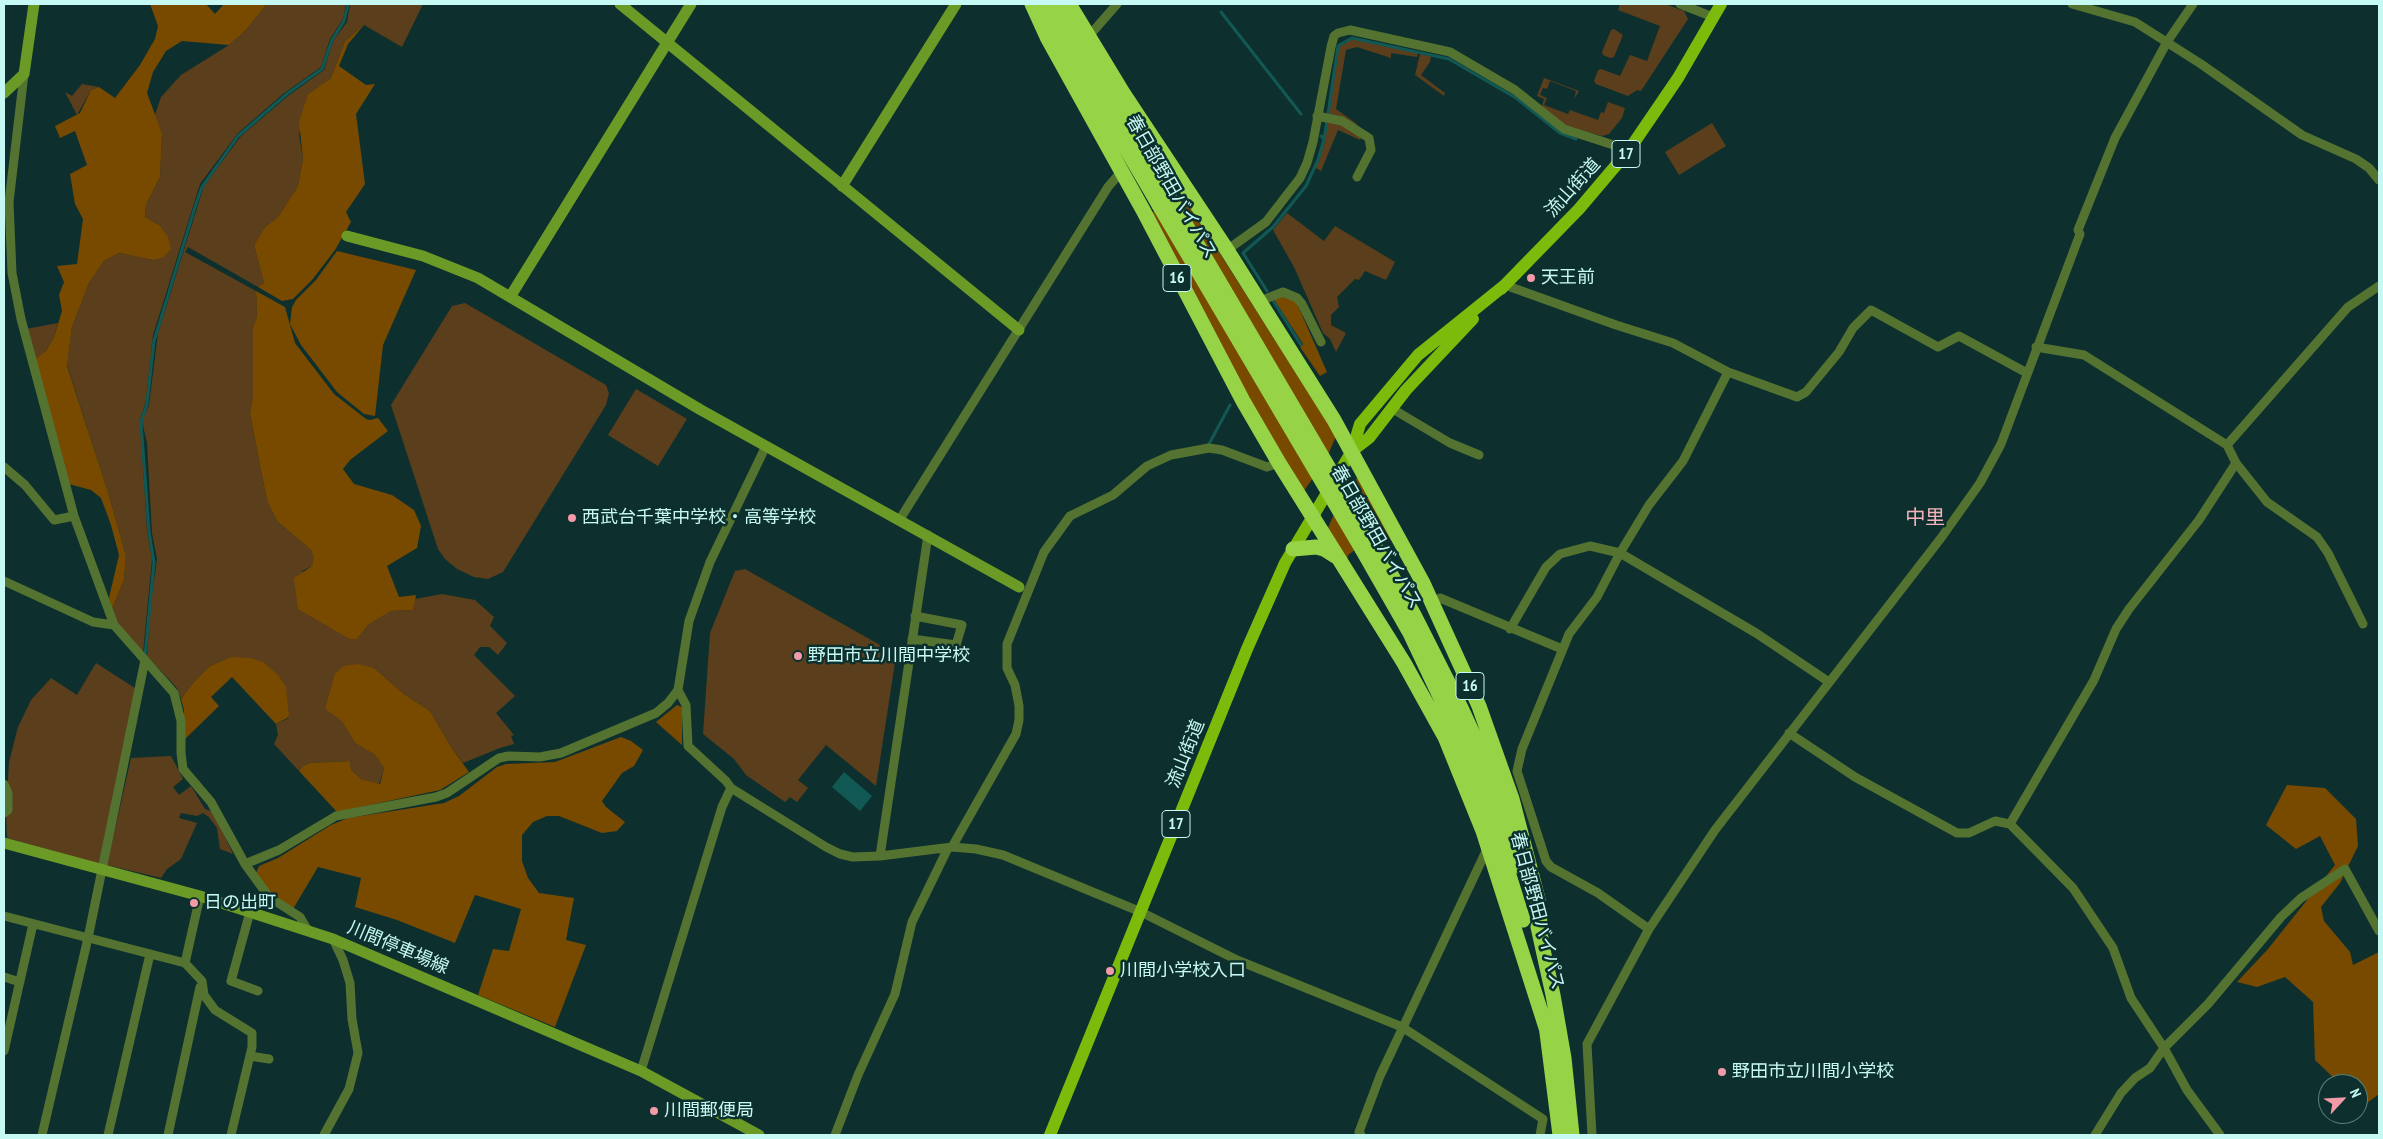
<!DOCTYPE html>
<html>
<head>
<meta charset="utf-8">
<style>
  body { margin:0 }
  #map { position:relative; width:2383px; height:1139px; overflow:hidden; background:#0d302e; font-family:"PT Sans Narrow",sans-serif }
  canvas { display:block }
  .frame { position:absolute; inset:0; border:5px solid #c7f9f4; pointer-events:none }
  .north { position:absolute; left:2318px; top:1074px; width:50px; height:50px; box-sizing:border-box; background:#0d302e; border:1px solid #57807d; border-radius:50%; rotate:65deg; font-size:14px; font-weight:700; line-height:20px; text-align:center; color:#c7f9f4 }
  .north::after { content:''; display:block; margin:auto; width:18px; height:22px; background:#f39aa8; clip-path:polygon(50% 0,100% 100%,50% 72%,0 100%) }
</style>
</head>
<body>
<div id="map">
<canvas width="2383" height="1139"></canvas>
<div class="frame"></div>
<div class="north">N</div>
</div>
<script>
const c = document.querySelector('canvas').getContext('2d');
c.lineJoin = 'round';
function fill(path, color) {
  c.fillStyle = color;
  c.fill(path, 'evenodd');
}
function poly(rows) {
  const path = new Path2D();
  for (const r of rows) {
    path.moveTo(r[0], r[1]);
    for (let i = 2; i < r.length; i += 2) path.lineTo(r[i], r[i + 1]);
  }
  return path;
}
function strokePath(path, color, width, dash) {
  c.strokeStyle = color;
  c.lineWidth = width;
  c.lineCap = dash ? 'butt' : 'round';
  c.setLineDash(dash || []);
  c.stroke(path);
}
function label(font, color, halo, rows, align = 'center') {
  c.font = font + ' "PT Sans Narrow","Noto Sans JP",sans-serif';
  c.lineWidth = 5;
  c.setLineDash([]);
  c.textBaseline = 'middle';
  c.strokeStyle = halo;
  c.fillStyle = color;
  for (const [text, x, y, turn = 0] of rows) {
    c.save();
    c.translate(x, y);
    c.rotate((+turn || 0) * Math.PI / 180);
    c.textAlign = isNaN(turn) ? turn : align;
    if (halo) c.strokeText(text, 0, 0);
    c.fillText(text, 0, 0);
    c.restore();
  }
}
fill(poly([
  [267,4,346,4,343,19,330,39,321,67,283,94,238,133,200,184,153,335,146,401,140,420,147,530,152,559,143,653,119,626,111,611,124,580,126,556,108,492,67,365,72,327,89,283,104,261,119,253,153,260,159,225,145,217,146,205,160,177,162,133,155,115,161,97,181,75,229,45,245,31],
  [350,4,423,4,402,47,364,25,345,41,331,78,308,94,299,135,303,159,298,186,278,217,265,227,254,245,264,283,258,287,188,247,185,252,256,291,257,316,254,328,253,395,250,414,267,501,277,521,311,550,315,557,312,566,302,571,350,639,357,639,368,625,391,611,413,610,415,599,442,594,475,600,494,617,490,626,507,643,498,655,489,647,480,647,474,655,515,696,496,713,514,735,511,736,514,744,500,748,463,763,451,747,430,711,404,694,374,668,325,709,342,720,355,743,375,755,384,768,379,784,361,779,351,770,350,761,310,763,303,766,299,771,274,744,278,735,276,724,289,718,231,657,210,666,194,682,181,699,177,688,147,656,150,609,157,559,152,533,147,443,142,421,149,405,158,333,204,186,241,136,288,96,324,70,333,41,347,22],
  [1620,4,1665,4,1684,11,1688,19,1641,91,1637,90,1628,96,1596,84,1594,81,1598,70,1601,69,1620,76,1630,55,1647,61,1660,26,1618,10],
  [1614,29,1623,35,1614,57,1610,58,1603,55,1602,52,1611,30],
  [1352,39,1418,53,1417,57,1391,53,1391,58,1357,47,1346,50,1336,109,1357,124,1355,126,1339,116,1329,114,1338,47],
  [1420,54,1431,56,1430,62,1421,75,1445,93,1444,96,1415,75],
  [1544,78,1579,91,1574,99,1576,91,1550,81,1547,89,1543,88,1540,95,1547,98,1544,105,1568,114,1570,110,1598,120,1601,112,1604,113,1608,102,1625,108,1622,118,1609,134,1602,136,1565,126,1542,106,1544,99,1537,96],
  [82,84,99,87,91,90,77,115,65,92,72,96],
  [1328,120,1338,122,1361,138,1360,140,1338,130,1321,171,1316,168],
  [1712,123,1726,146,1679,175,1665,152],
  [1287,213,1324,241,1335,226,1395,262,1386,280,1365,271,1359,280,1355,279,1337,297,1339,307,1331,315,1331,325,1346,333,1336,352,1330,339,1323,333,1294,267,1273,230],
  [465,303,606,385,609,393,606,405,503,572,488,579,474,577,457,569,445,559,438,549,391,405,452,306],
  [58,323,54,337,46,351,34,359,26,329],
  [636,389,687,419,658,466,608,435],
  [745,569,880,645,879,649,896,656,876,786,826,745,798,780,808,788,797,802,790,797,785,802,746,775,734,759,703,734,710,633,735,571],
  [96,663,138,690,102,865,7,838,6,815,9,762,18,727,31,700,51,678,77,695],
  [171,756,183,779,173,787,179,795,191,786,205,809,213,812,233,854,220,849,217,828,209,817,203,813,197,816,181,813,179,818,197,823,181,859,167,869,161,878,107,865,131,758]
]), '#5b3e1b');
fill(poly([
  [150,4,206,4,215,14,224,4,267,4,245,31,229,45,182,41,166,51,153,72,147,93,162,133,160,177,146,205,145,217,159,225,168,237,171,249,164,257,153,260,119,253,104,261,89,283,72,327,67,366,108,492,126,556,124,580,111,611,108,602,119,555,111,525,101,498,91,490,69,484,34,359,46,351,54,337,62,311,59,295,64,282,57,266,77,264,83,219,75,204,70,174,87,165,75,131,60,138,55,126,80,113,91,90,99,87,115,98,140,65,155,39,158,26],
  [364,25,348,44,339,66,366,85,375,84,356,114,365,184,346,212,351,222,335,250,312,280,293,299,282,301,258,287,264,283,254,245,265,227,278,217,298,186,303,159,299,122,308,94,331,78,345,41],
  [1182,194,1336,436,1328,455,1178,200],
  [1157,211,1313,478,1303,492,1226,360,1151,212],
  [337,251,416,270,383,345,375,416,364,414,337,392,301,345,290,324,292,307,296,300,316,280],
  [256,291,285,307,295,343,334,394,366,419,370,420,378,418,388,431,350,460,343,469,354,484,392,495,414,510,421,526,417,548,387,566,399,597,416,595,413,610,391,611,368,625,357,639,350,639,298,609,294,578,312,566,314,557,311,550,277,521,267,501,250,414,253,395,253,329,257,316],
  [1279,295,1295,299,1327,372,1320,376,1300,347,1303,344,1273,298],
  [1360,477,1394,542,1385,536,1376,537,1348,490,1352,481],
  [1334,514,1355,550,1348,555,1347,561,1328,528],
  [231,657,250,658,263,662,278,675,286,687,289,717,276,724,232,677,211,697,219,706,184,740,184,710,181,699,194,682,210,666],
  [358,664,374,668,404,694,430,711,451,747,469,772,440,790,337,812,299,771,303,766,310,763,350,761,351,770,361,779,380,784,384,768,375,755,355,743,342,721,325,709,335,674,344,666],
  [677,705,682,707,682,745,656,722],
  [621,737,631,741,643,750,634,766,622,773,602,801,606,807,625,822,617,831,602,833,559,816,547,816,533,822,522,835,522,861,528,878,539,893,574,898,566,940,586,945,555,1027,478,995,493,949,509,951,521,909,475,895,455,943,397,920,355,907,361,878,318,867,293,909,267,891,256,873,259,866,278,858,331,825,348,818,444,803,459,796,497,767,506,764,555,762],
  [2287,785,2325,788,2356,819,2358,846,2340,883,2321,907,2324,921,2350,952,2353,965,2379,952,2379,1094,2363,1106,2358,1101,2358,1084,2340,1084,2315,1060,2313,1002,2285,977,2257,987,2237,982,2268,949,2335,865,2320,836,2296,849,2266,825]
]), '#784a00');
fill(poly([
  [844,772,872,796,860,811,832,787]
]), '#125854');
strokePath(poly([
  [1221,12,1301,114],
  [1328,114,1338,46,1352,38,1449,59,1516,98,1560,133,1576,139],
  [1324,139,1327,120],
  [1267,291,1243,253,1273,227,1306,186,1318,160,1324,139,1321,136],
  [1272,299,1301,345],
  [1207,445,1209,444,1230,405],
  [145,656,154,562,149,532,141,422,147,404,154,341,196,204,202,187,238,136,288,93,322,69,332,40,344,21,348,4]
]), '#125854', 3);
strokePath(poly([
  [1680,4,1713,17],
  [2072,4,2135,22,2201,64,2302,135,2356,159,2369,168,2379,180],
  [1089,36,1117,4],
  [24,74,9,202,12,273,21,319,74,516,114,625,174,693,181,721,181,753,183,769,211,802,245,864,269,897,300,917,307,929],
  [1317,116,1342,121,1369,138,1371,150,1357,177],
  [1227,250,1266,222,1300,178,1307,163,1313,142,1331,47,1334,36,1338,33,1350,30,1450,52,1515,90,1564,129,1629,150],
  [1505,285,1616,325,1673,343,1728,372,1797,397,1806,392,1839,352,1853,328,1871,310,1938,347,1959,336,2027,373],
  [1260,301,1283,292,1297,298,1302,304,1321,342],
  [2036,347,2084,355,2227,445,2236,463,2267,502,2317,537,2328,553,2363,624],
  [1391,408,1450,443,1479,455],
  [2227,445,2348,307,2379,286],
  [4,467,25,485,54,520,74,516],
  [900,519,1108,187,1121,172],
  [4,581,93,622,114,625],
  [1433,602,1440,598,1562,649],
  [1510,629,1546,567,1560,554,1590,546,1620,553,1756,633,1829,682],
  [912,639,956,645,962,625,915,616],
  [678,690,686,705,688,746,726,781,731,788,826,847,840,854,853,857,880,856,952,847,976,849,1003,855,1141,912,1237,960,1402,1027,1543,1119,1540,1135],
  [1789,733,1855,777,1957,833,1969,833,1995,821,2010,824,2073,888,2113,948,2131,998,2164,1048,2187,1090,2220,1135],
  [4,784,8,793,8,810,4,813],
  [2010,824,2094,680,2116,629,2129,609,2199,520,2236,463],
  [952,847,1016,734,1019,720,1019,706,1015,685,1007,668,1007,644,1044,552,1070,516,1113,495,1147,466,1171,455,1209,448,1222,450,1267,467,1279,463],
  [880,856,928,535],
  [245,864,279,850,336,816,436,797,447,793,499,758,509,756,540,757,561,753,656,713,668,703,678,690,689,621,710,562,766,446],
  [250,912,231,981,258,991],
  [4,916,185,963,202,981,204,995,215,1010,252,1033,252,1047,231,1135],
  [1649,929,1598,893,1551,867,1546,861,1517,771,1522,749,1569,634,1597,597,1620,553,1649,505,1683,461,1728,372],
  [185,963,200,896],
  [4,977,20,982],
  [4,1051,33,924],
  [250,1056,269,1059],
  [641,1071,722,807,731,788],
  [42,1135,88,938,145,660],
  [108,1135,150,954],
  [168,1135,200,987],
  [324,1135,349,1089,358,1053,352,1019,350,983,343,960,333,939],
  [835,1135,858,1075,895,994,912,922,948,848],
  [1361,1135,1359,1132,1380,1076,1488,847],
  [1592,1135,1587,1044,1649,929,1715,830,1941,538,1980,483,2001,444,2080,234,2078,230,2115,138,2167,42,2193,4],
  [2095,1135,2121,1093,2135,1078,2150,1068,2164,1048,2208,1004,2281,917,2301,898,2345,869,2379,931]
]), '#547330', 9);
strokePath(poly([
  [620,4,1019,330],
  [4,93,24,74,34,4],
  [842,186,956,4],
  [347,236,423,256,478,278,701,410,1019,587],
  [510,297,691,4],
  [4,843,200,896,333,939,641,1071,759,1135]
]), '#6b9b26', 11);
strokePath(poly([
  [1501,289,1579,209,1629,150,1678,78,1721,4],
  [1352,451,1369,438,1406,390,1473,319],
  [1050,1135,1247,649,1285,563,1352,451,1360,424,1418,355,1505,285]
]), '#7cbb0c', 12);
strokePath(poly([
  [1032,4,1047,37,1143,210,1243,401,1279,463,1404,663,1445,737,1483,831,1548,1034],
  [1056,4,1170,198],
  [1069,4,1123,93,1227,250,1334,420,1423,583,1479,706,1512,799,1538,899,1541,937],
  [1043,6,1159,205],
  [1373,543,1414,615,1461,708,1485,760,1521,867],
  [1293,549,1316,547,1324,549,1335,556],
  [1362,549,1410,633,1462,743,1486,801,1523,920],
  [1538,927,1553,995,1564,1058,1572,1135],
  [1546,1025,1560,1135]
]), '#96d347', 15);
strokePath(poly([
  [1170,198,1373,543],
  [1159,205,1362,549]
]), '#96d347', 15);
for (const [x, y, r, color] of [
  [1531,278,5,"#f39aa8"],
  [572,518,5,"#f39aa8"],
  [798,656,5,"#f39aa8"],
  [194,903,5,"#f39aa8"],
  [1110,971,5,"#f39aa8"],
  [1722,1072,5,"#f39aa8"],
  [654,1111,5,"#f39aa8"]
]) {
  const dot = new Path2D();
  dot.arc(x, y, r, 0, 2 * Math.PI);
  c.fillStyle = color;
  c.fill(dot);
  strokePath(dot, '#0d302e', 2);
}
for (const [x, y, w] of [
  [1626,154,28],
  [1177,278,28],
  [1470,686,28],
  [1176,824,28]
]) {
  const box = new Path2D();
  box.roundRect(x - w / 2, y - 13.5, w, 27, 4);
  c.fillStyle = '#0d302e';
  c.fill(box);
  strokePath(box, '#c7f9f4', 1);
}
label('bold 16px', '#c7f9f4', null, [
  ["17",1626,154],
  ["16",1177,278],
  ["16",1470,686],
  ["17",1176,824]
]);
label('18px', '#c7f9f4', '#0d302e', [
  ["春日部野田バイパス",1171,187,60],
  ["流山街道",1573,188,-48],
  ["春日部野田バイパス",1376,537,60],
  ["流山街道",1186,754,-68],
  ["春日部野田バイパス",1537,911,75],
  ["川間停車場線",398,948,23]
]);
label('18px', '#c7f9f4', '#0d302e', [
  ["天王前",1541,278],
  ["西武台千葉中学校・高等学校",582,518],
  ["野田市立川間中学校",808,656],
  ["日の出町",204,903],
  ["川間小学校入口",1120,971],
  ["野田市立川間小学校",1732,1072],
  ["川間郵便局",664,1111]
], 'left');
label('20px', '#f7b3bc', '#0d302e', [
  ["中里",1925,518]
]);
</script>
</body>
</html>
